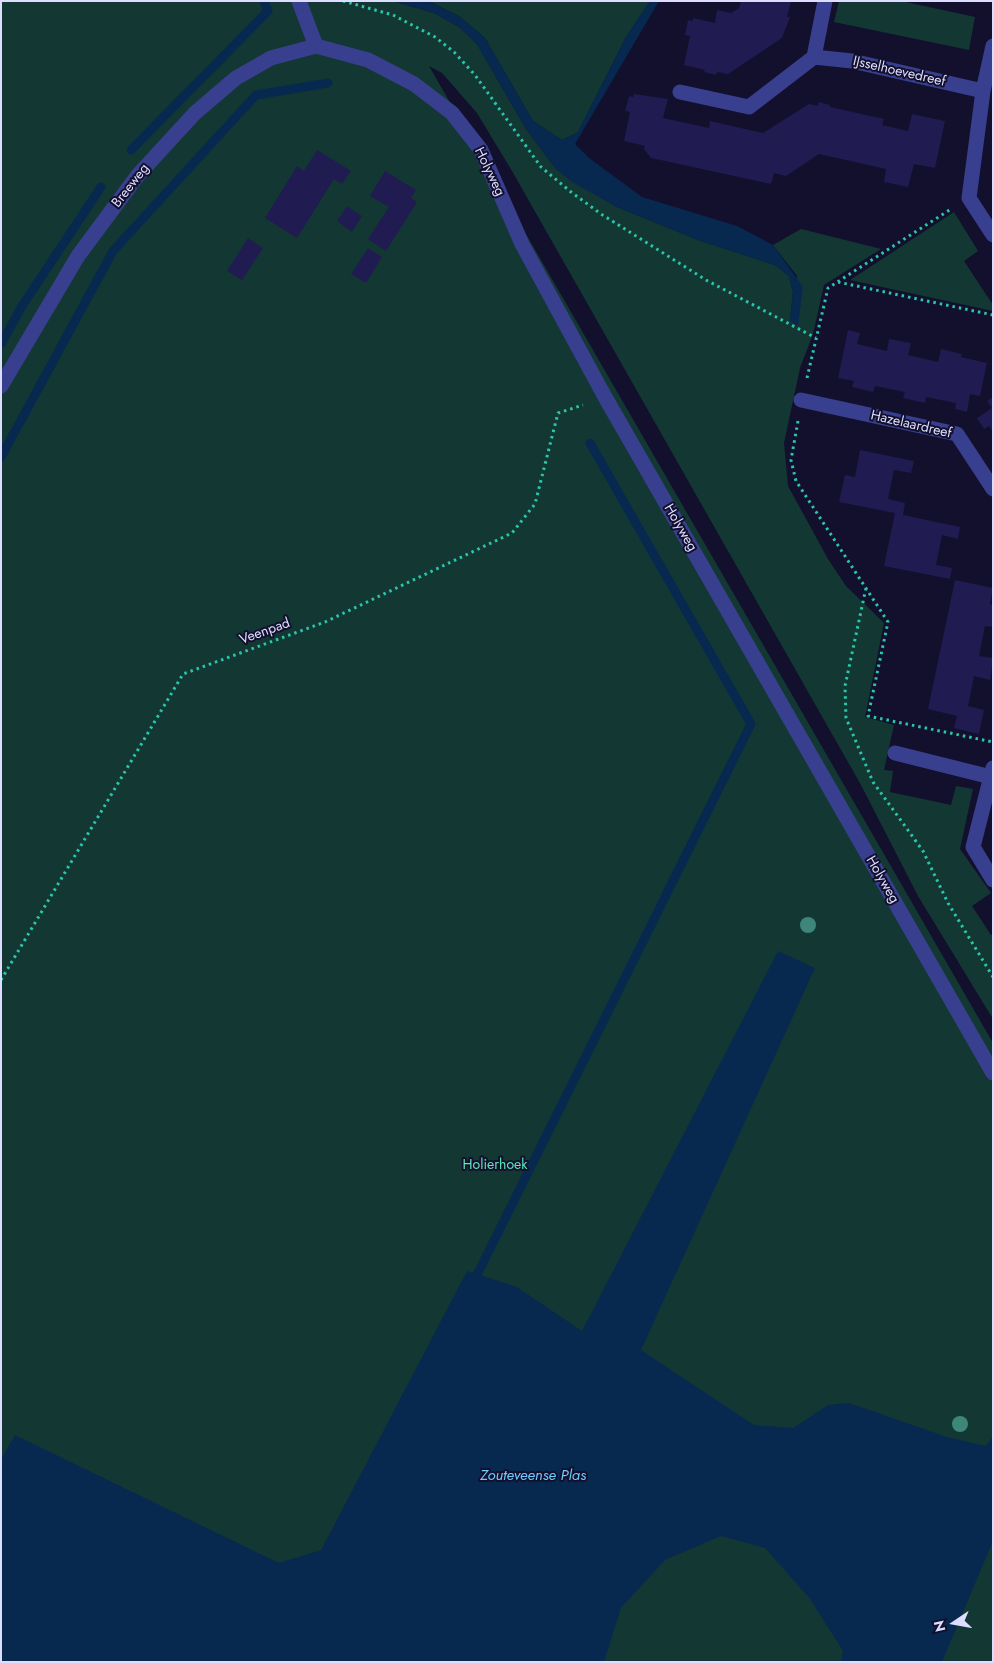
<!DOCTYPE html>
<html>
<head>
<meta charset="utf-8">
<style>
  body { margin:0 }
  #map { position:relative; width:994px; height:1663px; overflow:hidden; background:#12102d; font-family:Jost,sans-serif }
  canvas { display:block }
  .frame { position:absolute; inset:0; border:2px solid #ddf; pointer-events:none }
  .north { position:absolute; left:929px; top:1598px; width:50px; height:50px; -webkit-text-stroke:4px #12102d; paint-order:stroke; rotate:258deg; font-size:14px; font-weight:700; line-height:20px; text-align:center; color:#ddf }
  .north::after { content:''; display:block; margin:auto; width:18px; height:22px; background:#ddf; clip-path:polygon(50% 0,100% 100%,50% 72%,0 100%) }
</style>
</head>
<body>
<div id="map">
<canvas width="994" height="1663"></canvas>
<div class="frame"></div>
<div class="north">N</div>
</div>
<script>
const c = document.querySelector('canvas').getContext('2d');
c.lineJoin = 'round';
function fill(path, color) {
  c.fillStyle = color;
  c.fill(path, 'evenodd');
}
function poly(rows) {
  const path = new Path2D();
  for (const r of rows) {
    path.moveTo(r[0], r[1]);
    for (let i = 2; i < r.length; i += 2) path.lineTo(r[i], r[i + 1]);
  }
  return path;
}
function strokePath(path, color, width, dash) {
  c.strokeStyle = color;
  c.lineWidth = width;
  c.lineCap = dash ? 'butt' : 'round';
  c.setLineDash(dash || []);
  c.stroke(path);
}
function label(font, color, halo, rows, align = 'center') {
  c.font = font + ' Jost,sans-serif';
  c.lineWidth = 4;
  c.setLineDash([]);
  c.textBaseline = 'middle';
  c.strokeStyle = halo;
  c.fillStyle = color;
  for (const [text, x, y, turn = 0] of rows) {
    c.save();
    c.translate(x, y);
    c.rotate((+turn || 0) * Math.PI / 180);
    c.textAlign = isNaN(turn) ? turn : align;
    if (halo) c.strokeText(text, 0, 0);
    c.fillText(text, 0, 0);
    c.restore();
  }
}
fill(poly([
  [1,1,393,1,403,4,434,13,459,27,477,44,526,129,556,169,615,206,698,240,775,265,789,276,793,292,790,321,797,276,773,245,801,229,881,249,824,285,813,334,800,368,784,443,788,486,828,559,846,586,884,623,865,717,894,725,884,770,893,771,890,792,951,805,956,786,973,789,960,849,991,893,972,906,991,935,993,934,993,1019,918,896,861,785,512,171,477,113,442,73,429,66,993,1043,993,1662,1,1662],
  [429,1,650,1,626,37,578,132,562,140,533,121,485,38,460,17],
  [839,1,901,1,975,17,969,50,834,22],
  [954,212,978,251,964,261,993,305,993,311,850,280]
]), '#133833');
fill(poly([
  [393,1,429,1,460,17,485,38,533,121,562,140,578,132,626,37,650,1,659,1,575,144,589,158,642,197,737,226,773,245,803,287,798,326,790,321,793,292,789,276,775,265,698,240,615,206,572,182,556,169,526,129,477,44,459,27,434,13],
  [778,951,815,968,641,1350,754,1425,793,1428,828,1405,849,1403,947,1437,986,1446,993,1436,993,1541,942,1662,841,1662,843,1651,810,1599,765,1548,721,1536,665,1560,621,1608,604,1662,1,1662,1,1459,15,1435,279,1563,321,1550,467,1271,517,1287,582,1331]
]), '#08294f');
strokePath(poly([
  [131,150,268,11,264,1],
  [1,344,22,306,101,187],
  [1,457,113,251,256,95,328,83],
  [478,1273,751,724,590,443]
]), '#08294f', 9);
fill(poly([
  [741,1,791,1,787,17,790,17,782,38,728,74,717,72,716,75,704,72,705,70,684,65,690,36,685,35,688,20,693,21,693,18,715,23,717,10,731,13,739,8],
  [634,94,668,99,663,118,709,128,710,121,763,133,809,104,818,106,818,102,830,105,830,107,884,119,882,125,908,131,912,114,945,121,935,168,914,164,908,187,884,182,886,169,819,154,786,176,774,173,771,184,651,158,644,149,645,146,624,141,630,112,625,111,629,96,633,97],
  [317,150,351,171,342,184,334,179,297,238,265,218,297,166,304,171],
  [385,171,416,190,411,198,417,202,386,251,368,239,389,207,370,196],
  [347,206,362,216,352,232,337,221],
  [248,238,263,248,242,280,227,271],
  [368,248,382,257,366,283,351,274],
  [848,330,860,333,857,344,887,351,889,339,911,343,908,355,938,362,941,349,962,354,961,357,987,363,980,396,970,394,967,412,955,409,956,403,926,397,925,403,903,398,905,392,875,386,873,392,852,387,854,381,838,378],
  [993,397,993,432,989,426,984,429,977,418,992,408,987,401],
  [860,450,914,461,911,473,894,470,888,499,905,503,903,515,960,527,958,539,942,535,936,565,952,568,950,579,884,566,895,513,839,502,845,475,855,477],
  [955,580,993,588,990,604,993,605,993,627,985,626,979,656,993,658,990,680,974,676,968,706,984,710,979,734,954,728,957,716,928,709]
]), '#201b50');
strokePath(poly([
  [343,1,393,15,435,37,454,52,475,75,541,167,571,192,601,214,706,280,816,338],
  [838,282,993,315],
  [807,378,828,288,951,209],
  [798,421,791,460,796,481,888,622,868,716,993,742],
  [866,588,845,686,846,718,873,782,923,851,948,903,993,977],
  [1,980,183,674,325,622,512,533,535,504,558,413,583,405]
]), '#2ac6ac', 3, [2.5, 4]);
strokePath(poly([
  [299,1,316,46],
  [316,46,368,60,414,84,452,113,481,150,522,244,605,397,993,1073],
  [993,46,983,91,969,198,993,235],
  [814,57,825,1],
  [680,92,749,107,814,57,852,61,983,91],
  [1,386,78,256,138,175,195,113,236,78,271,58,316,46],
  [801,400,957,434,993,489],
  [895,753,991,777],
  [993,768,973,847,993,880]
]), '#393f8f', 15);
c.fillStyle = '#3d8679';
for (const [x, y] of [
  [808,925],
  [960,1424]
]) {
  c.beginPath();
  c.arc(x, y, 8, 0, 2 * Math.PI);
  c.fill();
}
label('14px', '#ddf', '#12102d', [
  ["IJsselhoevedreef",899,72,13],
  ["Holyweg",489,172,64],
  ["Breeweg",131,186,-52],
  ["Hazelaardreef",911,425,13],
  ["Holyweg",680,528,60],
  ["Veenpad",265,632,-20],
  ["Holyweg",882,880,60]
]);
label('14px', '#60e7b7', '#12102d', [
  ["Holierhoek",495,1166]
]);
label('italic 15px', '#6bcaff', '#12102d', [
  ["Zouteveense Plas",533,1476]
]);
</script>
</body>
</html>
